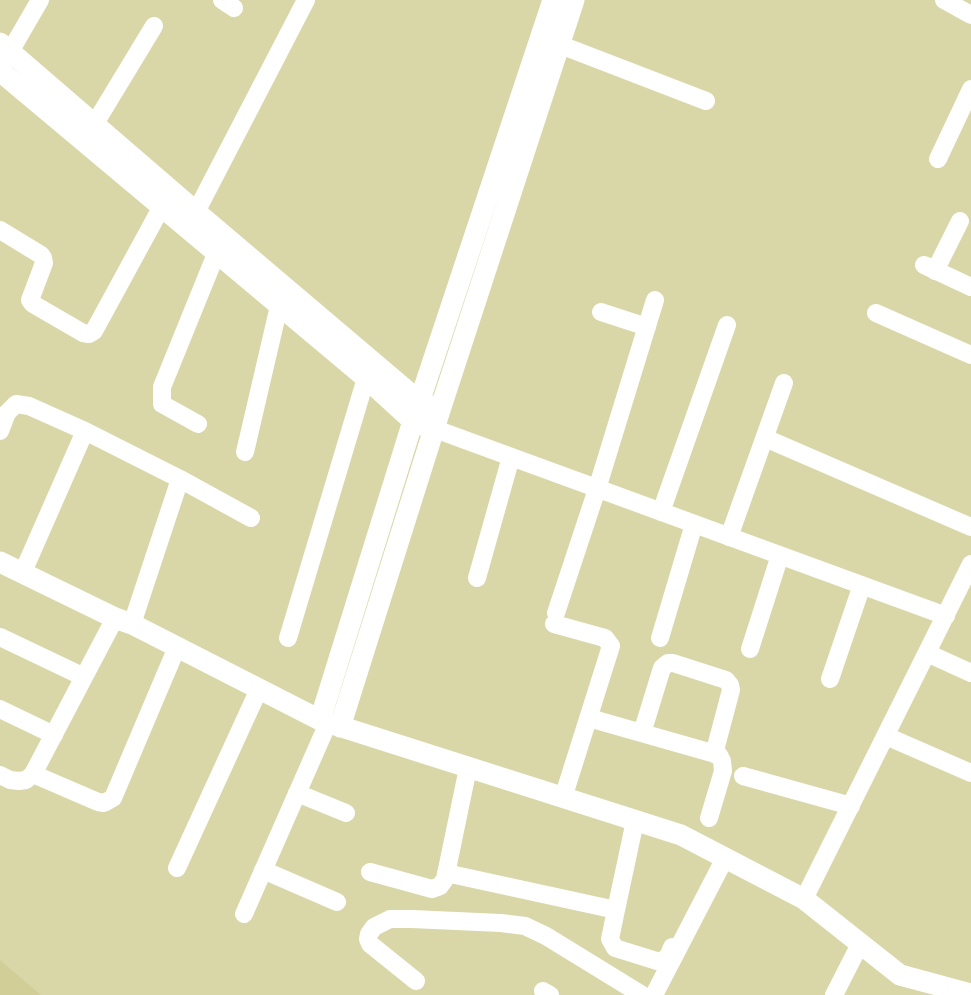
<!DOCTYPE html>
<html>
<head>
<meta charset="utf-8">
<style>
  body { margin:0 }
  canvas { display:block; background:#d9d6a8 }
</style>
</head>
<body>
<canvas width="971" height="995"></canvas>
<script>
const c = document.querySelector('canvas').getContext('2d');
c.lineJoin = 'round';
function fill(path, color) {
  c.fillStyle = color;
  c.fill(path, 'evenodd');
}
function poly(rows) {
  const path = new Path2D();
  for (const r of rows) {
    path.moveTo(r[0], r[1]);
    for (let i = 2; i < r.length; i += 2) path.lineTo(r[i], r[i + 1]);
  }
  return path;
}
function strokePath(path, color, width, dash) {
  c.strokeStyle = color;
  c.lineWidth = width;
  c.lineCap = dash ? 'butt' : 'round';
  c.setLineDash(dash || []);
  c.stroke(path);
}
fill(poly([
  [0,960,41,995,0,995]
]), '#d2ce98');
strokePath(poly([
  [222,0,234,8],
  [944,0,971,15],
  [558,44,706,101],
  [4,62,40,0],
  [94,125,154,26],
  [938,159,971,89],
  [196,212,306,0],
  [0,230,41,255,43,258,44,263,30,300,33,304,83,333,89,334,94,331,161,208],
  [924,265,971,287],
  [935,271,960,221],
  [601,312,647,327],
  [876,313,971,355],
  [198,424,162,404,162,387,216,254],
  [435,429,946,616],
  [0,431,7,413,16,404,29,406,85,431,180,479],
  [765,438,971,527],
  [245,452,279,306],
  [661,512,727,325],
  [729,537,784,383],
  [23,572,85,431],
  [477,578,511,457],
  [556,613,597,489,655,300],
  [132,624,180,479,251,518],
  [554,624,605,638,611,646,563,798],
  [0,637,84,677],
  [288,638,366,378],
  [660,638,694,524],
  [750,649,780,555],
  [927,653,971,673],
  [830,679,862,585],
  [0,709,54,735],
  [589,718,719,755,722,761,723,771,709,818],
  [642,733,662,668,668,663,673,663,726,680,730,685,731,690,714,754],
  [886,736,971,773],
  [33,774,98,802,104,803,113,798,177,647],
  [0,775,10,780,19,781,26,780,33,774,115,618],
  [743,776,851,806],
  [297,793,346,813],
  [177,868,259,689],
  [263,870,337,902],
  [370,872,432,889,440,886,445,879,468,768],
  [446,873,616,910,635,821],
  [804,899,971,564],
  [616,910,610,939,615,948,660,962,668,957,672,947],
  [244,914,328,723],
  [416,981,370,944,368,939,369,934,374,927,390,919,412,919,501,923,525,926,546,936,642,995],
  [543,991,550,995],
  [654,995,725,858],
  [834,995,860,944]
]), '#fff', 18);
strokePath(poly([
  [0,43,196,212,420,402,431,406],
  [0,71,366,378,413,421,425,426],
  [0,562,115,618,132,624,320,720,681,835,804,899,900,975,971,994],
  [320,720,413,421,553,0],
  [340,727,440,410,574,0]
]), '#fff', 21);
</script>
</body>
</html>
